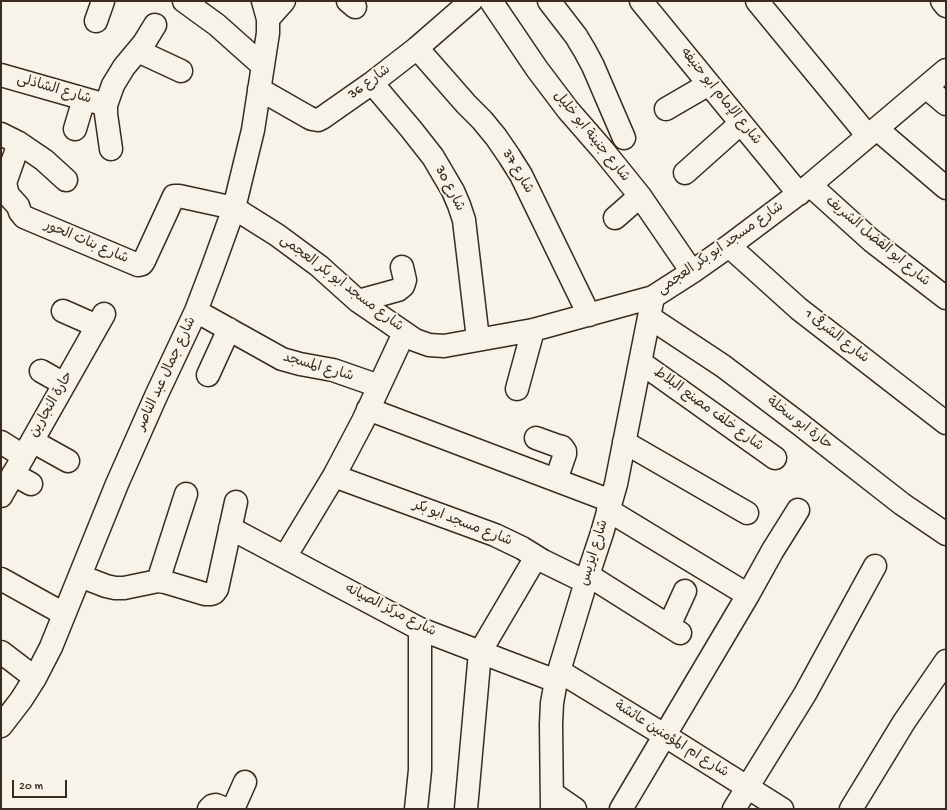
<!DOCTYPE html>
<html>
<head>
<meta charset="utf-8">
<style>
  body { margin:0 }
  #map { position:relative; width:947px; height:810px; overflow:hidden; background:#f7f3e8; font-family:"Gochi Hand",sans-serif }
  canvas { display:block }
  .frame { position:absolute; inset:0; border:2px solid #3b2a1e; pointer-events:none }
  .scale { position:absolute; left:12px; top:780px; width:55px; height:18px; box-sizing:border-box; border:2px solid #3b2a1e; border-top:0; padding-left:5px; font-size:12px; line-height:14px; white-space:nowrap; color:#3b2a1e; -webkit-text-stroke:3px #f7f3e8; paint-order:stroke }
</style>
</head>
<body>
<div id="map">
<canvas width="947" height="810"></canvas>
<div class="frame"></div>
<div class="scale">20 m</div>
</div>
<script>
const c = document.querySelector('canvas').getContext('2d');
c.lineJoin = 'round';
function poly(rows) {
  const path = new Path2D();
  for (const r of rows) {
    path.moveTo(r[0], r[1]);
    for (let i = 2; i < r.length; i += 2) path.lineTo(r[i], r[i + 1]);
  }
  return path;
}
function strokePath(path, color, width, dash) {
  c.strokeStyle = color;
  c.lineWidth = width;
  c.lineCap = dash ? 'butt' : 'round';
  c.setLineDash(dash || []);
  c.stroke(path);
}
function label(font, color, halo, rows, align = 'center') {
  c.font = font + ' "Gochi Hand","Playpen Sans Arabic",sans-serif';
  c.lineWidth = 4;
  c.setLineDash([]);
  c.textBaseline = 'middle';
  c.strokeStyle = halo;
  c.fillStyle = color;
  for (const [text, x, y, turn = 0] of rows) {
    c.save();
    c.translate(x, y);
    c.rotate((+turn || 0) * Math.PI / 180);
    c.textAlign = isNaN(turn) ? turn : align;
    if (halo) c.strokeText(text, 0, 0);
    c.fillText(text, 0, 0);
    c.restore();
  }
}
const minor = poly([
  [184,1,217,25,263,66],
  [348,1,355,7],
  [491,1,537,69,568,110,602,149,640,196,692,272],
  [549,1,576,36,585,51,593,66,624,138],
  [641,1,799,194],
  [757,1,868,136],
  [942,1,946,6],
  [268,19,284,1],
  [96,21,103,1],
  [417,48,466,104,482,120,496,137,509,156,521,175,589,315],
  [138,51,181,71],
  [1,75,106,105],
  [372,83,411,129,433,157,453,191,459,205,464,220,478,339],
  [926,87,946,104],
  [259,89,308,117,312,119,318,120,322,118,372,83,417,48,471,1],
  [666,109,709,84],
  [75,129,84,99],
  [877,129,946,188],
  [1,134,19,143,44,160,66,180],
  [19,143,5,183,8,195,18,206,20,212,24,217,138,265,142,264,144,261,174,196,179,196,234,208,277,235,319,266,358,301,415,340,429,345,444,346,533,330,653,297,692,272,729,246,810,185,946,70],
  [111,149,106,114,106,105,113,85,124,67,144,43,155,25],
  [685,173,741,123],
  [810,185,872,241,946,298],
  [615,218,640,196],
  [729,246,799,309,946,423],
  [358,301,398,290,403,286,405,280,402,267],
  [63,311,97,326],
  [196,311,282,359,300,364,333,370,379,386],
  [649,317,723,366,801,425,902,504,946,534],
  [640,362,775,458],
  [41,371,64,384],
  [208,375,229,329],
  [517,389,533,330],
  [368,409,611,501],
  [536,438,558,446,562,447,565,451,565,454,556,480],
  [32,441,68,461],
  [1,442,23,456],
  [624,442,747,513],
  [13,474,31,484],
  [334,476,495,535,522,548,543,561,586,582],
  [1,496,104,314],
  [608,510,748,595],
  [230,528,420,629,556,681],
  [285,557,334,476,363,421,404,333],
  [588,575,680,633],
  [80,576,106,586,115,588,124,588,158,581,165,582,205,594,210,594,214,593,217,589,236,502],
  [1,579,64,614],
  [158,581,186,494],
  [669,626,685,591],
  [1,652,35,678],
  [559,671,664,735,782,809],
  [1,726,21,700,35,678,51,647,117,484,156,396,196,311,212,269,234,208,253,130,268,33,268,19,263,1],
  [552,793,575,809],
  [209,809,212,806,216,805,226,809],
  [233,809,245,782],
  [416,809,420,770,420,629],
  [466,809,480,652,536,557],
  [552,809,551,724,552,703,556,681,588,575,602,533,616,484,653,297],
  [621,809,748,595,773,550,798,510],
  [734,809,805,694,875,566],
  [851,809,904,722,946,661]
]);
strokePath(minor, '#3b2a1e', 25);
strokePath(minor, '#f7f3e8', 22);
label('14px', '#3b2a1e', '#f7f3e8', [
  ["شارع 36",370,83,-36],
  ["شارع الشاذلى",54,90,16],
  ["شارع الإمام ابو حنيفه",720,97,51],
  ["شارع جنينة ابو خليل",591,137,51],
  ["شارع 37",517,172,60],
  ["شارع 30",449,189,63],
  ["شارع ابو الفضل الشريف",877,242,40],
  ["شارع بنات الحور",86,243,23],
  ["شارع مسجد ابو بكر العجمى",721,249,-35],
  ["شارع مسجد ابو بكر العجمى",341,284,37],
  ["شارع الشرقى 1",836,337,38],
  ["شارع المسجد",318,368,16],
  ["شارع جمال عبد الناصر",167,374,-65],
  ["حارة النجارين",52,405,-60],
  ["شارع خلف مصنع البلاط",708,410,36],
  ["حارة ابو سخلة",799,424,37],
  ["شارع مسجد ابو بكر",462,524,21],
  ["شارع ايزيس",595,553,-73],
  ["شارع مركز الصيانه",390,611,27],
  ["شارع ام المؤمنين عائشة",671,740,32]
]);
</script>
</body>
</html>
